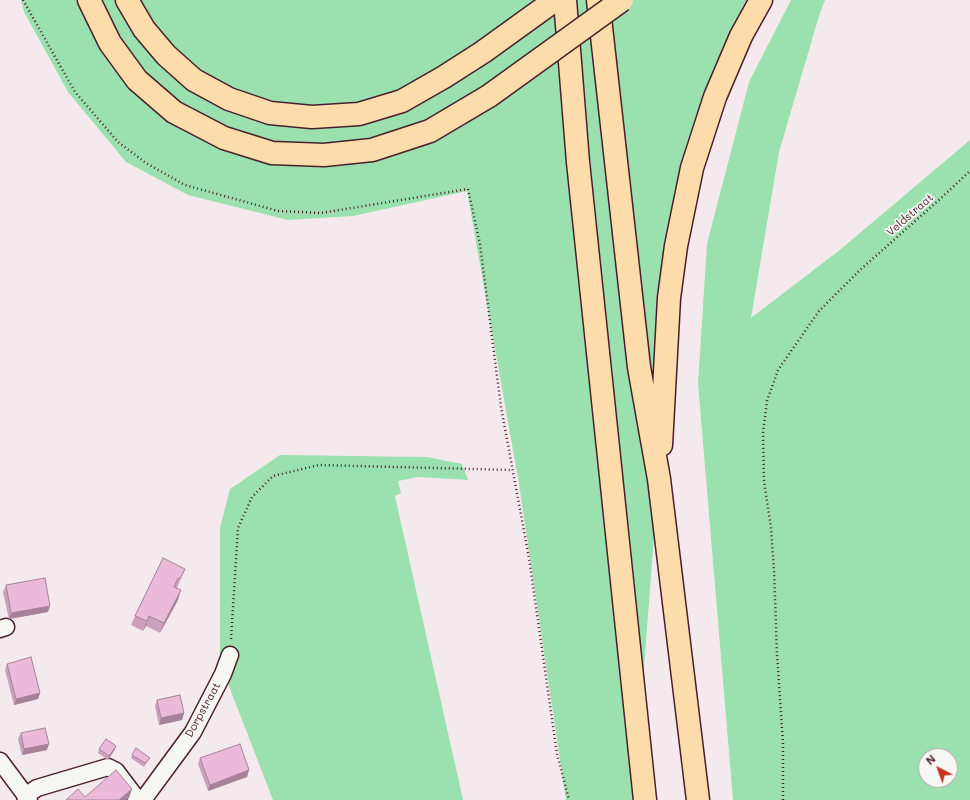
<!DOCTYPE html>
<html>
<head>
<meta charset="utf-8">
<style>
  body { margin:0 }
  #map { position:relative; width:970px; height:800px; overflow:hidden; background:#f4eaed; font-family:Mali,sans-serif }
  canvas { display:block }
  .north { position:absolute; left:918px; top:748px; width:40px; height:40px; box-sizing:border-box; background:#f6f6f2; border:1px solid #b1a0a2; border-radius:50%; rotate:319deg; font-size:11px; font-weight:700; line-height:16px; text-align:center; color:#4a1f2b }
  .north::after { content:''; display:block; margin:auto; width:14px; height:18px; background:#c8321e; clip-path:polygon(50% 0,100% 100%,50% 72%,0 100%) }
</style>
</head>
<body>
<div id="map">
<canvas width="970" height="800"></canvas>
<div class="north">N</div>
</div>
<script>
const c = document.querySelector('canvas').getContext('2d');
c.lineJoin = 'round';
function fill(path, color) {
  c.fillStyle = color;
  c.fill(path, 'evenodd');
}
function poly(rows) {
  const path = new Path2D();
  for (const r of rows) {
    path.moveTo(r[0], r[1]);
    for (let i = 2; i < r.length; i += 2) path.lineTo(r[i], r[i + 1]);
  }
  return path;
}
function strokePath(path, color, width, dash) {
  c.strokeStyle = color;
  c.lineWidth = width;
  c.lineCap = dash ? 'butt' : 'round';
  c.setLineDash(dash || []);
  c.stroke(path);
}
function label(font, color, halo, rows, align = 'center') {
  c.font = font + ' Mali,sans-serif';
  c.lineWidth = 3.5;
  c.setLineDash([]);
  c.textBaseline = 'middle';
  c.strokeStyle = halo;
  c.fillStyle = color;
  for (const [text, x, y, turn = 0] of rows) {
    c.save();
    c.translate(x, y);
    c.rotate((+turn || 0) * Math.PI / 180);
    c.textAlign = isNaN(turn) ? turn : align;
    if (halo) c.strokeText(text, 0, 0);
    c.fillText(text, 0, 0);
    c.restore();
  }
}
fill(poly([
  [21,0,748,0,741,14,676,246,634,800,566,800,519,484,467,191,353,216,288,220,188,195,126,162,68,92,24,12],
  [791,0,825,0,819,16,779,152,751,318,841,249,970,140,970,800,733,800,698,383,707,244,749,82],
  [926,756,950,756,950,780,926,780],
  [280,455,427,457,462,464,468,480,418,477,398,481,401,493,395,496,463,800,273,800,220,663,220,528,230,489]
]), '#9ae1af');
const minor = poly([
  [0,629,6,627],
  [0,761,29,800],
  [25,796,37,788,108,767,116,771,138,800],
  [143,800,193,732,223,674,230,655]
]);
const highway = poly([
  [89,0,110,43,137,80,174,112,224,138,272,153,324,155,372,150,430,131,489,96],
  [127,0,144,29,166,55,194,80,229,99,270,113,312,117,359,114,402,101,444,77,483,52,555,0],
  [565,0,578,162,645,800],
  [598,0,639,367,659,479,698,800],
  [661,445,669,298,676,246,692,168,715,97,741,36,761,0]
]);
strokePath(minor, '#4a1f2b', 19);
strokePath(highway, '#4a1f2b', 25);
strokePath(poly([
  [23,0,75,92,118,142,146,163,185,185,278,211,321,213,468,189,480,244,501,407,529,558,557,754,569,800],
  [231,639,238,528,252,497,273,476,319,465,512,470],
  [783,800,783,743,777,654,774,570,771,528,764,481,763,433,767,401,778,370,819,311,860,270,940,199,970,171]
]), '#4a1f2b', 2.5, [1, 3]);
strokePath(minor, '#f6f6f2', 16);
strokePath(highway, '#fddcac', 22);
const highwayBridge = poly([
  [489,96,622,0]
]);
strokePath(highwayBridge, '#4a1f2b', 25, []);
strokePath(highwayBridge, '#fddcac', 22);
fill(poly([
  [185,569,181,578,177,588,178,600,160,633,146,626,143,631,131,625,135,616],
  [6,585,48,612,9,619,3,592],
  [7,664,40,693,38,699,14,705,5,670],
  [157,700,184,713,182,720,159,725,155,706],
  [21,733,47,750,22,755,18,739],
  [116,746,115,749,108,760,98,753,99,749],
  [132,755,150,758,144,767,131,758],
  [200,758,249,770,247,777,208,791,198,764]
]), '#cba0bb');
fill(poly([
  [181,590,178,600,160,633,164,623],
  [50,606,48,612,9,619,11,613],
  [149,616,146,626,143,631],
  [40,693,38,699,14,705,16,699],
  [184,713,182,720,159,725,161,718],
  [49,744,47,750,22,755,24,749],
  [116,746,115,749,108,760,109,756],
  [249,770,247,777,208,791,210,785],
  [132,789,129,798,126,800,119,800]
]), '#a58298');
const building = poly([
  [163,558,185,569,180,579,178,578,174,587,181,590,164,623,149,616,147,621,135,616,163,558],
  [45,578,50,606,11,613,6,585,45,578],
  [31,657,40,693,16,699,7,664,31,657],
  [180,695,184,713,161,718,157,700,180,695],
  [45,728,49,744,24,749,21,733,45,728],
  [106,739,116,746,109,756,99,749,106,739],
  [240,744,249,770,210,785,200,758,240,744],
  [136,748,150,758,145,763,132,755,136,748],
  [116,770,132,789,119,800,66,800,78,789,85,797,116,770]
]);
fill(building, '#ecbad9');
strokePath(building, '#a58298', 1);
label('11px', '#4a1f2b', '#f6f6f2', [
  ["Veldstraat",910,215,-41],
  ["Dorpstraat",203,710,-61]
]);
</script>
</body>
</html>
